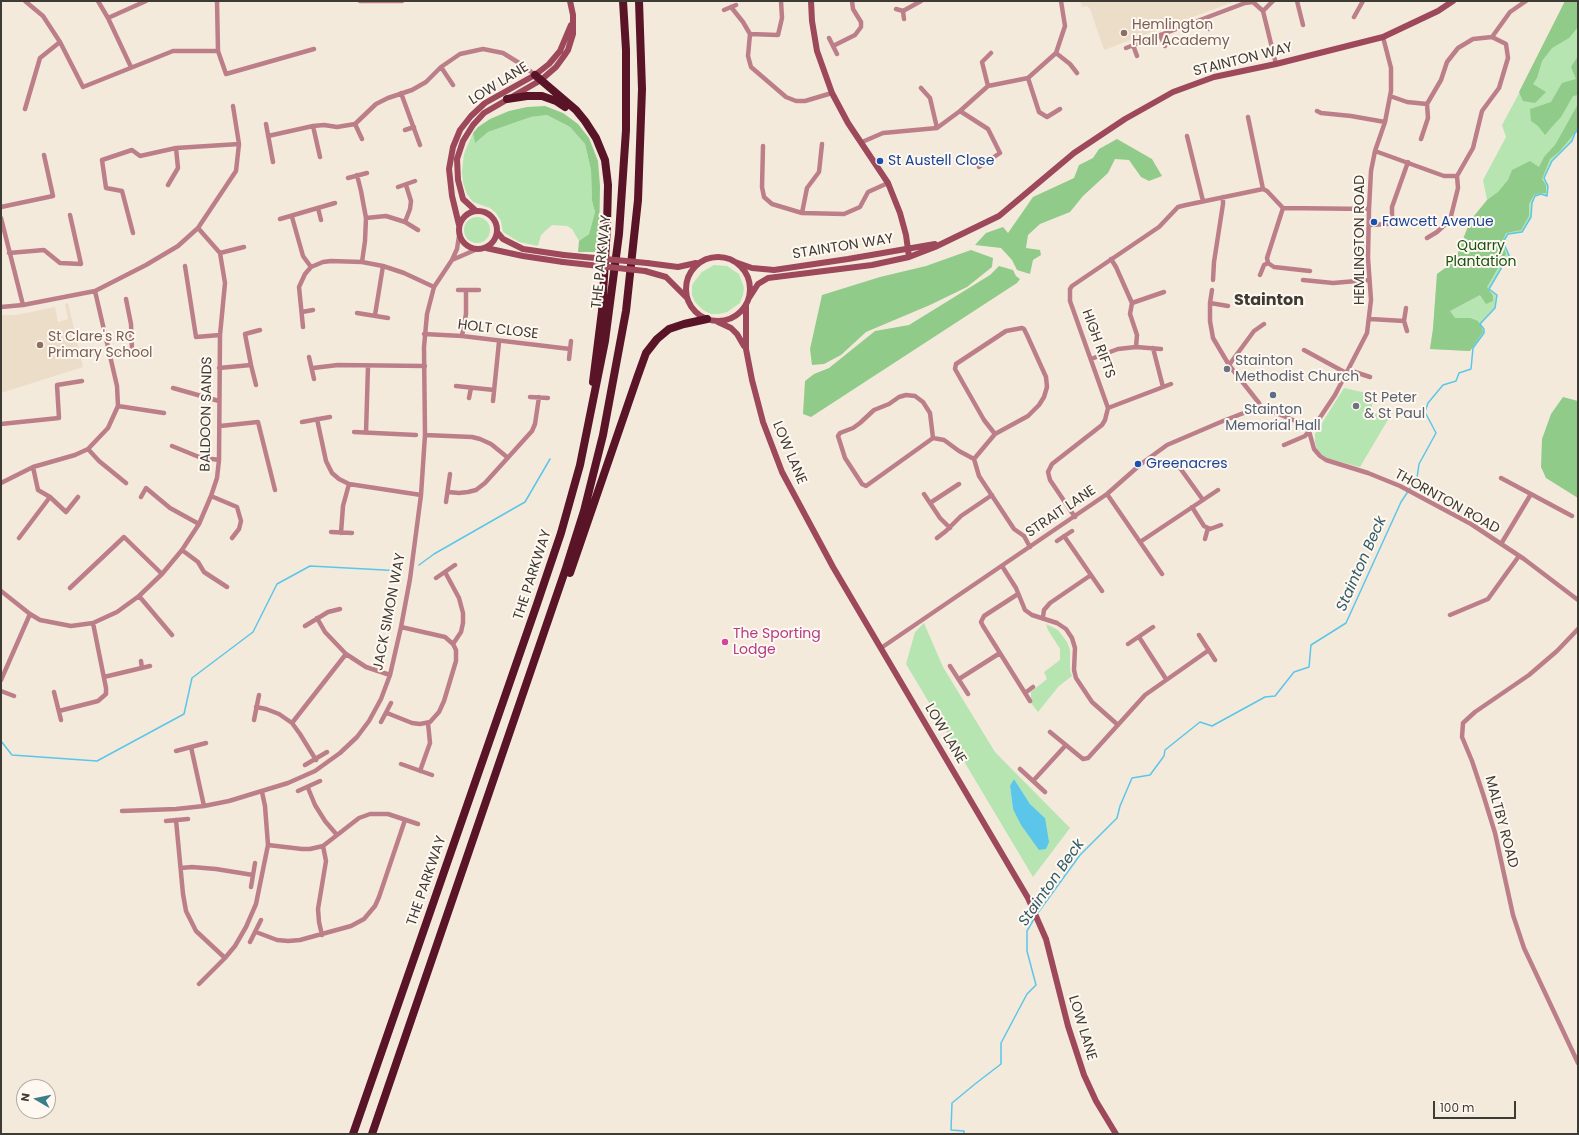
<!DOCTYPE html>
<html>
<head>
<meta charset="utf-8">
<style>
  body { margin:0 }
  #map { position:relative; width:1579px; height:1135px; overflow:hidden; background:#f4eadc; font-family:Poppins,sans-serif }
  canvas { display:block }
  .frame { position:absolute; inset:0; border:2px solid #3e3a34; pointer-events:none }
  .north { position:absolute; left:16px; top:1079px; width:40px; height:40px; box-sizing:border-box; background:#fef8f0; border:1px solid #b1aca5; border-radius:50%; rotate:279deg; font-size:11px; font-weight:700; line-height:16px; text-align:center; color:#3e3a34 }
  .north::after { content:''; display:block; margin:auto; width:14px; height:18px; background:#387f8a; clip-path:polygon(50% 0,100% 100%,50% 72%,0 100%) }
  .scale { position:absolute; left:1433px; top:1101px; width:83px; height:18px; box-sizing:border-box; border:2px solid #3e3a34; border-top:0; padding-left:5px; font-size:12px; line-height:14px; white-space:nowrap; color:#3e3a34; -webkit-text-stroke:3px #fef8f0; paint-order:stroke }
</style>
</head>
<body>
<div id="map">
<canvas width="1579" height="1135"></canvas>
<div class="frame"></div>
<div class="north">N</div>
<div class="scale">100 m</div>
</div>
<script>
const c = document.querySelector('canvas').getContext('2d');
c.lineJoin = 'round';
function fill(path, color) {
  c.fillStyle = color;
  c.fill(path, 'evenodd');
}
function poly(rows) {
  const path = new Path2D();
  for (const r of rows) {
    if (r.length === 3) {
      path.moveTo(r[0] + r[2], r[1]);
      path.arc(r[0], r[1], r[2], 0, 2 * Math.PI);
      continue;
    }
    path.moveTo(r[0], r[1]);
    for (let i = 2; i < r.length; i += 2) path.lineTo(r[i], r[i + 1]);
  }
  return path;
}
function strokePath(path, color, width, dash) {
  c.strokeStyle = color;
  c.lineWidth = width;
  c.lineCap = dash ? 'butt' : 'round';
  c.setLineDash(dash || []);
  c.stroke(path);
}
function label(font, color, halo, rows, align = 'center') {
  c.font = font + ' Poppins,sans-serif';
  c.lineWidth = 4;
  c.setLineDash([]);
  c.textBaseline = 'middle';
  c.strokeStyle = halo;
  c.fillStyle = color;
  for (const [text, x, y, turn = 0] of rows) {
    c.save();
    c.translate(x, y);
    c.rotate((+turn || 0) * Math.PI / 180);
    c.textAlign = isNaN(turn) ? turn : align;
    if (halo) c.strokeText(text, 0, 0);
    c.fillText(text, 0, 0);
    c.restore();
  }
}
fill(poly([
  [1080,1,1236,1,1104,50,1090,9,1087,6,1082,7],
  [68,303,83,367,1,393,1,315,16,315,55,307,58,322,68,319,65,304]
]), '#ecddc9');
fill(poly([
  [1565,1,1578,1,1578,130,1575,133,1572,141,1552,161,1544,177,1548,186,1547,196,1541,194,1535,196,1532,203,1531,217,1522,232,1508,234,1503,242,1509,255,1489,289,1497,295,1495,308,1480,324,1484,329,1484,333,1470,351,1430,349,1433,329,1437,274,1455,261,1470,221,1487,200,1483,180,1506,137,1502,125,1538,58],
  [547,115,570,127,585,144,591,170,592,201,595,212,589,234,579,241,572,229,567,226,552,225,541,235,538,246,519,242,503,232,501,221,496,213,490,208,473,202,467,194,463,183,462,172,464,154,473,133,475,142,488,132,531,117],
  [477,230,13],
  [714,265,727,266,739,274,744,288,743,295,740,303,727,312,719,314,711,314,703,310,695,302,692,295,692,286,694,282,702,272],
  [1344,388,1371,394,1375,397,1370,411,1389,418,1360,467,1326,458,1317,450,1315,442,1315,434],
  [924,623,943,667,995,752,1070,828,1033,877,906,664,915,632],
  [1014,779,1030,804,1045,818,1013,809,1010,787],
  [1046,624,1058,630,1067,642,1070,650,1070,671,1072,676,1059,686,1038,712,1031,703,1031,692,1047,679,1044,672,1060,660,1060,649,1048,630]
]), '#b6e5b1');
fill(poly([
  [1565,1,1578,1,1578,27,1569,38,1552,48,1542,61,1537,78,1533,84,1546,92,1535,103,1523,101,1519,92],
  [1578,56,1578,129,1559,152,1550,159,1542,179,1546,185,1546,193,1541,193,1534,195,1529,204,1529,216,1521,230,1506,233,1502,242,1506,254,1487,287,1493,296,1493,301,1486,304,1480,295,1450,311,1455,318,1470,318,1478,321,1482,328,1483,332,1470,351,1430,349,1433,329,1437,274,1455,261,1470,221,1487,200,1498,192,1508,180,1512,170,1530,161,1539,167,1544,157,1555,145,1577,106,1578,95,1573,96,1561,117,1551,128,1545,135,1538,126,1531,121,1530,109,1551,102,1562,83,1576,79,1571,67],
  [545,106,563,113,578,124,589,138,598,161,600,186,599,252,578,252,579,241,589,234,595,212,592,201,591,170,585,144,570,127,547,115,531,117,488,132,475,143,473,133,478,127,490,119,509,111,527,107],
  [1117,139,1152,159,1162,176,1149,181,1141,177,1129,160,1115,159,1108,173,1083,196,1070,212,1040,224,1028,235,1026,248,1040,250,1041,255,1033,260,1030,274,1017,270,1012,260,1001,248,975,245,986,233,1003,227,1008,233,1033,197,1074,178,1079,165,1093,158,1099,149],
  [971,250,993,258,992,267,967,287,930,305,866,332,841,355,824,364,812,365,810,349,822,295,880,277,926,266],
  [999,266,1013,270,1016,276,1020,279,1017,283,811,417,803,414,805,381,814,374,829,368,875,331,909,325,990,275],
  [1563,397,1578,401,1578,498,1546,478,1541,467,1542,439,1551,414]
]), '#90cb8a');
fill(poly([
  [1014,779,1030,804,1045,818,1049,842,1046,849,1039,850,1021,825,1013,809,1010,786]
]), '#5bc6e9');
strokePath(poly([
  [419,565,434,554,525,502,550,459],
  [1,741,12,755,97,761,184,714,192,678,253,632,277,584,310,566,403,571],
  [1037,914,1080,855,1117,818,1120,806,1132,778,1150,775,1164,756,1165,750,1200,722,1212,726,1265,697,1275,696,1294,672,1309,667,1311,645,1346,623,1401,502,1417,478,1419,464,1436,433,1425,412,1428,403,1443,385,1456,381,1459,373,1471,369,1473,348,1484,333,1484,329,1480,324,1495,308,1497,295,1489,289,1509,255,1503,242,1508,234,1522,232,1531,217,1532,203,1535,196,1541,194,1547,196,1548,186,1544,178,1552,161,1572,141,1575,133,1578,130],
  [964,1134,964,1131,951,1130,952,1103,975,1084,1001,1064,1001,1043,1027,994,1036,985,1027,951,1027,931,1034,919]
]), '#5bc6e9', 1.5);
strokePath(poly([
  [25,1,43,16,60,42,40,58,25,109],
  [98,1,108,18,131,67],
  [217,1,218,51,226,74,314,49],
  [360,1,402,1],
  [781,1,782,18,778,35,750,34,748,56,751,67,786,97,796,101,805,101,832,93],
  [1273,1,1263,11,1276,64],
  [1297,1,1303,25],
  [1253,2,1263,11],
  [731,7,743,22,750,34],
  [896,9,903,11,904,19],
  [724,10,736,5],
  [903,11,921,1],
  [1354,17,1363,1],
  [108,18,146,1],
  [1205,18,1209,29],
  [1160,35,1165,46],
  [1492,37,1510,12,1526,1],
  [829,38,837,54],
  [60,42,83,87,173,51,218,51],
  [1133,45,1137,56],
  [833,46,855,35,861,27,861,22,853,9,852,1],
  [1126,48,1245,3,1253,2],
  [1056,53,1070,64,1077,73],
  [441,67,453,85],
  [1028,78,1039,112,1047,117,1060,109],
  [988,86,982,62,991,53],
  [921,88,930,98,937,128],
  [401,93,420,145],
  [960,111,988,129,1000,153,979,167],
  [1317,111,1321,113,1351,116,1385,122],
  [1248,117,1263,189],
  [266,124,273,162],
  [355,124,362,139],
  [313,126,320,157],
  [405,130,414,127],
  [268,136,313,126,324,125,337,127,355,124,376,104,388,98,412,90,426,82,441,67,460,54,483,49,503,53,524,66,535,75],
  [1187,136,1203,201],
  [1421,139,1428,118,1427,104],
  [862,142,883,133,937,128,960,111,988,86,1028,78,1056,53,1065,26,1061,1],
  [763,146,762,187,764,197,772,204,802,213,844,214,860,207,868,192,888,183],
  [1375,151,1444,176,1457,176,1473,148,1482,111,1499,88,1508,58,1506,44,1492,37,1473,39,1458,48,1447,62,1441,80,1427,104,1407,102,1390,96],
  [357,175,361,191,366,218,365,241,362,262],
  [348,178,367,173],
  [168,185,178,168,176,148],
  [398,187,415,181],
  [1,207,53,196,44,155],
  [318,208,321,220],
  [802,213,807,188,819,172,822,144],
  [292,217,303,256,311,267],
  [1,218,23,305],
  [366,218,386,216,405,222,418,230],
  [280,219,335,203],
  [405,222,410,209,411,201,406,185],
  [1369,225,1388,224,1392,219,1392,207,1408,162],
  [133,233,122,191,106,188,102,160,132,150,140,156,176,148,239,144],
  [1427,238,1437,232,1450,220,1458,188,1457,176],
  [9,253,44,250,60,263,81,264,70,215],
  [220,253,244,247],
  [1111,259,1116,267,1132,303,1130,314,1137,335,1136,347],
  [452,260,475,250],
  [1268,263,1274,267,1310,271],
  [185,266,196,337,220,335],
  [1260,275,1264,265,1268,263,1267,258,1283,208],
  [1213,280,1214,262,1223,204,1223,197],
  [1303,280,1333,283,1369,280],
  [458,290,479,290],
  [1212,290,1210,303,1210,321,1213,338,1229,365,1259,403,1261,409],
  [1132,303,1164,292],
  [1210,303,1228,306],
  [1,307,23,305,95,291,146,265,178,246,198,228,236,171,239,144,233,106],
  [1406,308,1404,321,1407,331],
  [302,312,313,310],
  [357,313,388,318],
  [375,315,383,266],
  [1370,319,1404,321],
  [303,327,299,287,305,274,311,267,323,262,331,261,362,262,383,266,404,273,434,287],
  [424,334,462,336,570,349],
  [462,336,466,314,466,291],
  [1153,348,1163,387],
  [132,350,143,351,151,350],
  [1304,350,1348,374],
  [109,356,132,350,131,324,126,299],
  [309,357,314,379],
  [569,359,571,341],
  [1091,359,1118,349,1136,347,1161,349],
  [251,365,256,385],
  [1229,365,1254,331,1264,324],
  [219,368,251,365,245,334,260,330],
  [313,368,338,365,425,366],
  [1349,370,1370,377],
  [456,386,494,390],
  [173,388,219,401],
  [530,397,548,398],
  [469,398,471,388],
  [493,401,499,342],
  [118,406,164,413],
  [1108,408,1171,384],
  [317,419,326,461,332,473,339,479,349,484,421,495],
  [302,422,330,417],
  [1,424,59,418,57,385,82,381],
  [220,426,258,422,275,490],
  [354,432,416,435],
  [366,433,368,366],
  [425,435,472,437,480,439,491,444,507,457],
  [933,438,930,413,923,402,915,396,906,395,899,397,889,404,874,410,860,423,853,428,840,433,838,436,845,458,862,484,866,486,933,438,944,440,959,451,974,459],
  [1284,445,1305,436,1317,422,1335,395,1367,333,1371,300,1368,258,1369,209,1371,171,1375,151,1385,122,1391,91,1391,68,1383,37],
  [172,446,199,457,219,460],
  [88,449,99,461,126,483],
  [974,459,995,434,1028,416,1039,405,1044,397,1047,387,1046,377,1027,335,1024,329,1022,328,1006,331,956,364,955,369,984,420,995,434],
  [974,459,979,476,1014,529,1024,536,1030,547],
  [1180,468,1203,500],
  [1501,478,1572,516],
  [1,483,33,467,75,455,88,449,108,428,118,406,117,386,95,291],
  [448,492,459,493,468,492,476,490,485,483,532,431,535,424,539,397],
  [924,494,940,518,950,528],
  [1107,494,1162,574],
  [211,496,237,507,241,521,239,529,232,538],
  [50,497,66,512,78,497],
  [141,497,146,488,170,508,199,524],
  [446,502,450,474],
  [930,503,959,484],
  [1192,507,1204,526,1210,529,1221,525],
  [1075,517,1050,480,1048,472,1052,464,1102,425,1105,420,1108,408,1070,301,1070,289,1072,286,1159,227,1178,207,1186,205,1263,189,1267,191,1283,208,1369,209],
  [331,532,352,533],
  [341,533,343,506,349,484],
  [1064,536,1102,591],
  [19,538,50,497,38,490,33,467],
  [937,538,946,531,961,516,992,495],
  [1205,539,1208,528],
  [1057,541,1072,531],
  [1140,542,1218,490],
  [1501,544,1531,494],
  [182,550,198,562,204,572,227,587],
  [1002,566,1016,588,1025,610,1032,615,1057,623,1066,629,1072,638,1075,648,1074,670,1076,678,1092,702,1118,725],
  [445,572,459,598,463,613,463,623,461,632,453,644],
  [436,578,455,565],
  [70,588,124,537,162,574],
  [1,591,30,614,40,620,71,626,93,623,117,612,139,596,162,574,182,550,199,524,211,496,217,478,219,460,220,335,225,283,220,253,198,228],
  [1018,594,984,616,981,622,983,626,1030,701],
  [139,596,172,635],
  [1450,615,1488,599,1519,556],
  [1043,617,1044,610,1050,603,1091,575],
  [317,618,325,632,346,654,366,667,390,675],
  [305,626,328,612,340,609],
  [1578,629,1557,651,1529,675,1475,712,1463,723,1462,737,1472,761,1483,794,1495,833,1513,915,1524,948,1578,1063],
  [1199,635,1215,660],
  [1139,637,1166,679],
  [1128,644,1153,627],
  [881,648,1107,494,1141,464,1167,445,1223,421,1254,409,1276,413,1298,422,1309,431,1314,449,1320,456,1326,460,1368,473,1400,486,1471,524,1524,559,1578,600],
  [141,661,142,668],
  [950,666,968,694],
  [104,677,150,666],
  [959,679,1000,653],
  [1,680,30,614],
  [1,691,14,696],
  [54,692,61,720],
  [1025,693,1033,687],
  [256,707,266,709,279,714,292,723,300,734,316,760],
  [59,711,98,701,106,694,106,688,93,623],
  [387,713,412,723,420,724,430,722,439,712,444,701,456,661,456,650,453,644,445,637,401,627],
  [254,720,259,695],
  [381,722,391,703],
  [292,723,346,654],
  [1050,732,1083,759,1088,758,1145,695,1209,650],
  [191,747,204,806],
  [176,751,206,743],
  [401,764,432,775],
  [305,765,327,752],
  [1020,769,1045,792],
  [420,771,430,743,428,723],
  [1033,781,1066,745],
  [308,788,315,805,325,821,337,835],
  [298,791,320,781],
  [122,811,176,809,204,806,229,801,288,783,315,771,340,753,357,737,369,721,381,699,390,675,401,627,410,579,421,495,425,435,424,347,427,314,434,287,452,260,457,249,459,236],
  [176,820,183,894,186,911,196,931,225,958],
  [166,821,188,819],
  [268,845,302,849,310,849,323,846,359,818,370,814,388,814,418,824],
  [181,868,192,867,216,869,253,875],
  [251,887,255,863],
  [256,932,277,940,288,941,300,940,351,926,364,919,375,906,379,897,405,820],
  [322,935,319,922,318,909,326,861,323,846],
  [250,942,261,920],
  [199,984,225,958,235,946,246,927,256,904,268,845,265,806,262,792]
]), '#bc7f89', 4.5);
strokePath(poly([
  [811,1,812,21,817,51,832,93,848,123,888,183,900,213,906,235,909,257],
  [478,230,19],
  [476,211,463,199,458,180,457,159,463,141,473,125,484,113,541,80,556,67,564,56,568,50,573,34,573,15,570,1],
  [459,225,452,196,449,169,453,147,460,130,471,116,485,103,535,75,549,64,560,51,571,25],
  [497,232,503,239,523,249,564,255],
  [486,248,523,256,563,262],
  [718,289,32],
  [735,262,752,268,774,270,848,259,935,244],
  [647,263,678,267,696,263],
  [645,271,666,277,687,298],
  [749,298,758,284,768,278,872,265,909,257,935,247,999,216,1074,153,1125,119,1173,92,1214,77,1276,64,1383,37,1438,11,1453,1],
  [746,305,746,349,752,380,763,422,782,472,833,567,1028,898,1046,939,1068,1026,1084,1075,1096,1101,1116,1134],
  [718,322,731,328,737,334,744,346]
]), '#9e485b', 6);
strokePath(poly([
  [535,75,576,110,585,121,596,138,605,160,608,185,607,226,602,311,593,382],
  [507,99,527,96,542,96,556,101,565,107],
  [570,573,637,378,646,353,657,339,669,329,684,324,707,319],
  [353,1134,537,604,561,533,580,465,605,341,619,234,626,130,626,50,623,1],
  [372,1134,566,568,584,511,603,435,626,311,638,200,642,89,639,1]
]), '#5a1428', 8);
strokePath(poly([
  [564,255,647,263],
  [563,262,645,271]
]), '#9e485b', 6);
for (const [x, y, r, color] of [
  [1124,33,4,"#8d6e63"],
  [880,161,4,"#1a4fb4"],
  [1374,222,4,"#1a4fb4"],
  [40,345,4,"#8d6e63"],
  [1227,369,4,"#6b7280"],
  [1273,395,4,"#5c6f8a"],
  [1356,406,4,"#6b7280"],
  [1138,464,4,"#1a4fb4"],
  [725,642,4,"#d1479c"]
]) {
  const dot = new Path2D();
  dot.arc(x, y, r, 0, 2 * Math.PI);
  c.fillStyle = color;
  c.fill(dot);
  strokePath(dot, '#fef8f0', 1.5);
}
label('14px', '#785e54', '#fef8f0', [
  ["Hemlington",1132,25],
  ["Hall Academy",1132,41],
  ["St Clare's RC",48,337],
  ["Primary School",48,353]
], 'left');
label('14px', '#3e3a34', '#fef8f0', [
  ["STAINTON WAY",1243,60,-14],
  ["LOW LANE",499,84,-32],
  ["HEMLINGTON ROAD",1360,240,-90],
  ["STAINTON WAY",843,247,-9],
  ["THE PARKWAY",602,262,-84],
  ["HOLT CLOSE",498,330,7],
  ["HIGH RIFTS",1098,344,70],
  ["BALDOON SANDS",207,414,-89],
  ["LOW LANE",789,453,67],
  ["THORNTON ROAD",1447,502,29],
  ["STRAIT LANE",1061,512,-34],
  ["THE PARKWAY",533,575,-72],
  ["JACK SIMON WAY",390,612,-79],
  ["LOW LANE",945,734,59],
  ["MALTBY ROAD",1501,822,75],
  ["THE PARKWAY",427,881,-71],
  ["LOW LANE",1082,1028,73]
]);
label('14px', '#164399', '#fef8f0', [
  ["St Austell Close",888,161],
  ["Fawcett Avenue",1382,222],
  ["Greenacres",1146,464]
], 'left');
label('14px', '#175212', '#fef8f0', [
  ["Quarry",1481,246],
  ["Plantation",1481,262]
]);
label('14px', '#5b616d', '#fef8f0', [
  ["Stainton",1235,361],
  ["Methodist Church",1235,377],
  ["St Peter",1364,398],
  ["& St Paul",1364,414]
], 'left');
label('14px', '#4e5e75', '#fef8f0', [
  ["Stainton",1273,410],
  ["Memorial Hall",1273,426]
]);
label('14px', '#b23c85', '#fef8f0', [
  ["The Sporting",733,634],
  ["Lodge",733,650]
], 'left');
label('italic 15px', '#2d5b6a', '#fef8f0', [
  ["Stainton Beck",1362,564,-66],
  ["Stainton Beck",1052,883,-55]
]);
label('bold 16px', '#3e3a34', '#fef8f0', [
  ["Stainton",1269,301]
]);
</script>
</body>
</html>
